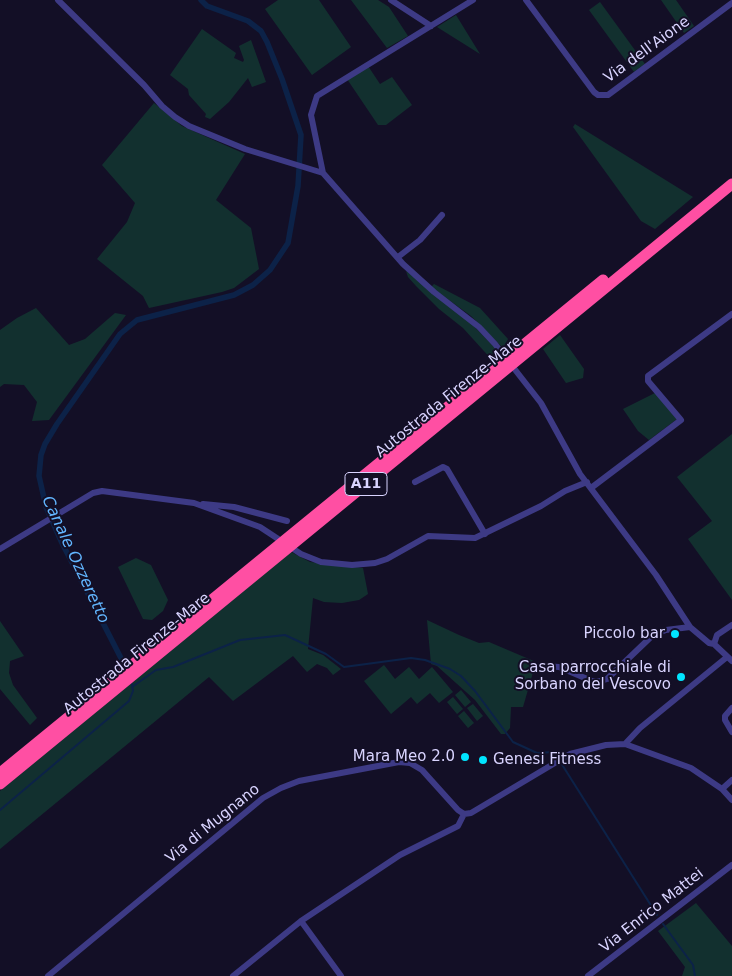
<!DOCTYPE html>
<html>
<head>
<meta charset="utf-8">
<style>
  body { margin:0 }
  canvas { display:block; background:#130f26 }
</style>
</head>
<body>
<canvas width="732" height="976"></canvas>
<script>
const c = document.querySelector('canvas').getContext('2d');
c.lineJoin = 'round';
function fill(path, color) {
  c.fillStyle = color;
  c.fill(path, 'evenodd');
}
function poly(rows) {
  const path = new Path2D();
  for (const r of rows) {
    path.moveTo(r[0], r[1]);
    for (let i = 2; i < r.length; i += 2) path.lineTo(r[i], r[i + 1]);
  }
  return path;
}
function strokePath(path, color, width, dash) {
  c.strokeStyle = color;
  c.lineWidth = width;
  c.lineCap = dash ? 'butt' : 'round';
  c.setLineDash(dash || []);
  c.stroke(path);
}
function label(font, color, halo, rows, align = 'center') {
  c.font = font + ' "DejaVu Sans",sans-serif';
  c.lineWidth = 4;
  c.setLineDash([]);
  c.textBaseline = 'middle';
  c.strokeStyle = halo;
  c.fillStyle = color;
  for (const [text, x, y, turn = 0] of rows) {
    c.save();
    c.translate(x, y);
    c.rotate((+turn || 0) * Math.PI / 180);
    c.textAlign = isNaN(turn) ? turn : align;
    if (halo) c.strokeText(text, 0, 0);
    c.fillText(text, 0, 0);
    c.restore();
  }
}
fill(poly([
  [278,0,319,0,351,47,312,75,265,9],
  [351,0,378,0,389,7,408,36,387,48],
  [661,0,676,0,694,26,684,33],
  [600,2,645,64,634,72,589,10],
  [456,15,480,54,437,27],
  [202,29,236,53,234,58,243,62,244,60,239,46,251,40,266,82,252,87,248,78,229,102,210,119,205,117,206,114,189,95,188,89,170,75],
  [368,66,380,84,392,77,412,105,386,125,378,125,376,122,347,79],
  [154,103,182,126,245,154,216,200,251,228,259,269,234,288,222,292,149,308,143,296,97,259,127,222,135,203,102,165],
  [575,124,693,197,655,229,641,221,573,127],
  [406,271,459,311,501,354,493,361,463,328,439,309,416,286,408,277],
  [434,284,480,308,508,339,503,348,471,316,431,287],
  [36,308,69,345,85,339,115,313,126,315,49,420,32,421,37,402,24,385,4,384,0,387,0,330,17,318],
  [560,335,584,369,583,378,566,383,543,349],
  [655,393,677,419,649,440,638,431,623,409],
  [732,434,732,600,688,539,712,521,677,477],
  [291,552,310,562,363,568,368,594,359,600,342,603,324,602,313,598,308,649,323,655,341,669,333,675,327,668,317,664,307,672,293,656,233,701,209,677,0,849,0,791],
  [136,558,151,565,168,600,163,611,152,620,143,619,118,567],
  [427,620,459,635,479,643,489,642,536,662,523,707,511,707,510,728,505,734,501,734,475,700,437,666,431,664],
  [0,621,24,656,10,661,9,673,13,685,37,718,30,725,0,689],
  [384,665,395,679,409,667,419,679,432,667,453,692,439,703,430,693,417,704,411,697,391,714,364,681],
  [461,690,471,702,465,707,455,695],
  [453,697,463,709,457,714,447,702],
  [473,704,483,716,477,721,467,708],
  [464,711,474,723,468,728,458,716],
  [696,903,732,946,732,976,682,976,685,967,658,931]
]), '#12302f');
strokePath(poly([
  [132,687,156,670,173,667,240,640,285,635,326,654,344,667,411,658,425,660,450,669,461,676,475,691,513,742,537,753,553,752,555,756],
  [561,763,657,915],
  [0,810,129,701,133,691,132,684],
  [663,924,693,965,695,976]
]), '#0c2248', 2);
strokePath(poly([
  [124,664,61,541,46,507,39,476,41,455,45,444,57,424,120,334,137,320,234,295,253,285,270,270,288,243,298,186,301,135,282,79,267,42,261,31,248,21,207,6,201,0]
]), '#0c2248', 5.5);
strokePath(poly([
  [58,0,144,85,162,106,175,117,189,126,245,149,323,173,403,264,434,292,479,327,495,344,541,403,580,474,656,575,690,627,709,643,714,644,732,661],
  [391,0,431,26],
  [526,0,594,92,598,95,608,95,732,3],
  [323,173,311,115,317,96,473,0],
  [398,257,420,240,442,215],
  [415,482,443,467,447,469,485,534],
  [591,488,681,420,648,381,648,376,732,314],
  [203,504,234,507,287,521],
  [0,549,93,493,102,491,194,503,260,527,301,554,321,562,352,565,375,563,387,559,428,536,475,538,541,506,565,491,587,482],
  [714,644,717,635,732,625],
  [542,666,559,667,592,681,601,681,607,679,653,635,666,630,690,627],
  [732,708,725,716,725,720,732,732],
  [625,744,640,728,727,657],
  [722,789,732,780],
  [301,921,341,976],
  [48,976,263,798,281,788,299,781,399,762,410,763,422,770,458,810,464,814,471,813,570,754,606,745,625,744,691,768,722,789,732,800],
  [233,976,301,921,400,855,458,826,464,814],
  [588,976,732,865]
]), '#3d3a85', 6);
strokePath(poly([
  [0,773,603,280],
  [0,784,732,184]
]), '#ff4fa3', 11);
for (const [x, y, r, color] of [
  [675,634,5,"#00e5ff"],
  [681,677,5,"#00e5ff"],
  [465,757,5,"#00e5ff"],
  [483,760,5,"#00e5ff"]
]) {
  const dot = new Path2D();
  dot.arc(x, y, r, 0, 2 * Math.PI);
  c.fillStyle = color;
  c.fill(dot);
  strokePath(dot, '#130f26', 2);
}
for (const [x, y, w] of [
  [366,484,42]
]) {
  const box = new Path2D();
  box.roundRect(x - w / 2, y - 11.5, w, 23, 4);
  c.fillStyle = '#130f26';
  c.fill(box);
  strokePath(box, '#d9d4ff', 1);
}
label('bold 14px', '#d9d4ff', null, [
  ["A11",366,484]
]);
label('15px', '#d9d4ff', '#130f26', [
  ["Via dell'Aione",647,50,-36],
  ["Autostrada Firenze-Mare",449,397,-39],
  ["Autostrada Firenze-Mare",137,654,-39],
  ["Via di Mugnano",213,824,-39],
  ["Via Enrico Mattei",652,911,-38]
]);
label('15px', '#d9d4ff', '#130f26', [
  ["Piccolo bar",665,634],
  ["Casa parrocchiale di",671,668],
  ["Sorbano del Vescovo",671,685],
  ["Mara Meo 2.0",455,757],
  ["Genesi Fitness",493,760,"left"]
], 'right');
label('italic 16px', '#62b6ff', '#130f26', [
  ["Canale Ozzeretto",75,560,65]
]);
</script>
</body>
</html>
